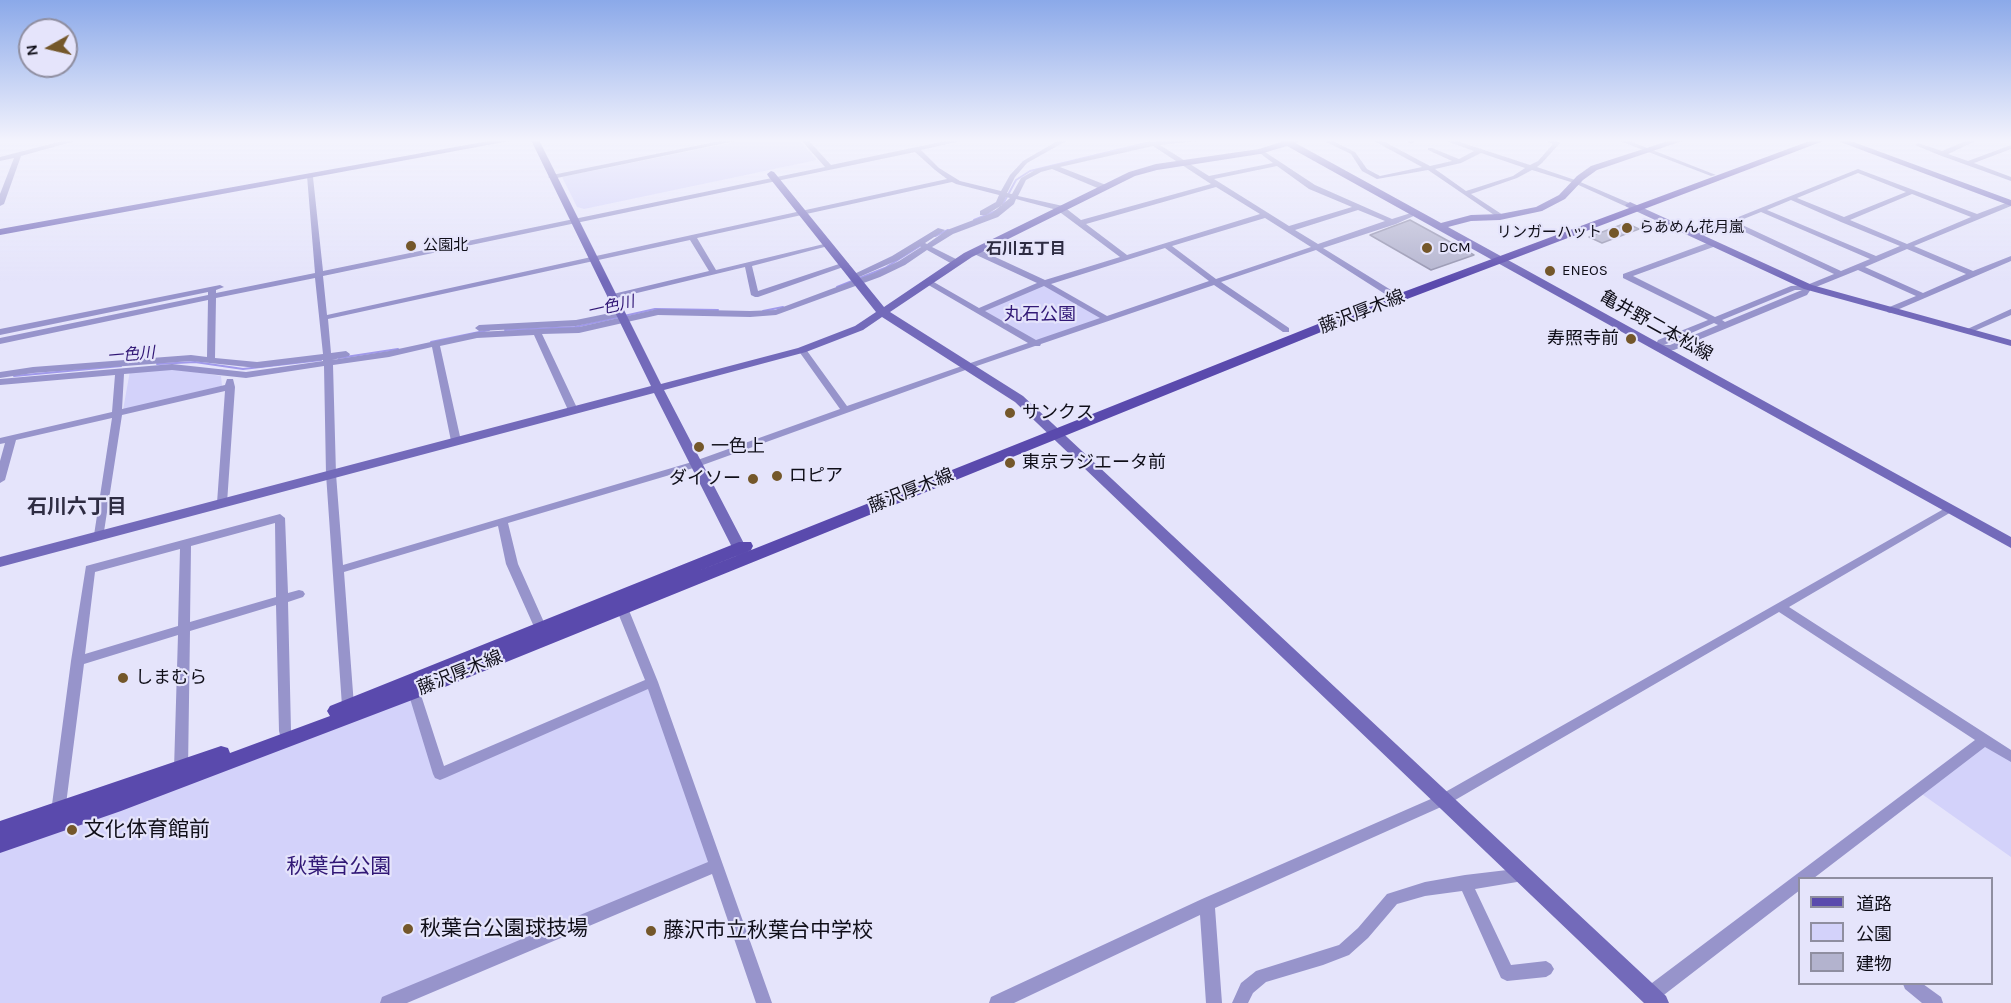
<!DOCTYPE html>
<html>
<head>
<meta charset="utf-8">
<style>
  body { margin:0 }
  #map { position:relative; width:2011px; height:1003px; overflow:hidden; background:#e5e4fb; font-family:Karla,"Noto Sans JP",sans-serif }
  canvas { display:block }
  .legend { position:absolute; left:1798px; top:877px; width:195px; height:108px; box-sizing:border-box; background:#e5e4fb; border:2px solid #8f8ea0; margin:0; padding:8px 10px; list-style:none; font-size:18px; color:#0f0e18 }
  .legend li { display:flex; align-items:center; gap:12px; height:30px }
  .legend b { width:30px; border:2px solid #8f8ea0 }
  .north { position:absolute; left:18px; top:18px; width:60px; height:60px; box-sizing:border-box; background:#e5e4fb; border:2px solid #8f8ea0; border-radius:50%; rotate:262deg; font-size:16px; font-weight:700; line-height:24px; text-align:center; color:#0f0e18 }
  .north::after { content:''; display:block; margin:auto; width:21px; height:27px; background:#74572a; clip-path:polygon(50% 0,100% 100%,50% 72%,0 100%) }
</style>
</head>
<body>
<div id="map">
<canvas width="2011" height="1003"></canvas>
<ul class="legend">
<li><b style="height:8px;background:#5a4aad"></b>道路</li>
<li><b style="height:16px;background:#d3d2fa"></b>公園</li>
<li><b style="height:16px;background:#b3b3ce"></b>建物</li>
</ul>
<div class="north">N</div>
</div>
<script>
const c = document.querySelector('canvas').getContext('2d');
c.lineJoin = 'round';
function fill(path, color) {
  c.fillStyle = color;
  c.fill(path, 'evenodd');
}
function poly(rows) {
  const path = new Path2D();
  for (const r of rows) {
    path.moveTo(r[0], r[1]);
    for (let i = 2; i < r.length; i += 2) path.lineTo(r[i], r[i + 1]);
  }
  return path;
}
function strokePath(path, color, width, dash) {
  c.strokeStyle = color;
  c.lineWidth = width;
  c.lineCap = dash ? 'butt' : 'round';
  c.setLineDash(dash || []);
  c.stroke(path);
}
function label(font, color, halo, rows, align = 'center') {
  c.font = font + ' Karla,"Noto Sans JP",sans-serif';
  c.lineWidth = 4.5;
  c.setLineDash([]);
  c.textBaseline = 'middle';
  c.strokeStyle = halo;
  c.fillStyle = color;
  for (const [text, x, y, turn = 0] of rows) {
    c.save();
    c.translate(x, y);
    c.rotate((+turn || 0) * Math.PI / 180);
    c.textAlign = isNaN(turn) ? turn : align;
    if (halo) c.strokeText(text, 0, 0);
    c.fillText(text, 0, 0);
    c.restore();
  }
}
fill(poly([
  [744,140,799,140,817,160,584,209,577,207,562,177],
  [1044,283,1107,319,1037,344,979,311],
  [177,369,221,376,222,386,123,410,130,371],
  [652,682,716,865,400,1003,0,1003,0,844,414,692,440,774],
  [1985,740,2011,757,2011,857,1919,792]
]), '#d3d2fa');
strokePath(poly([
  [1003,204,1016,180,1030,171,1146,143,1187,140],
  [974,220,996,211],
  [935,236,948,230],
  [837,287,885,268,920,246],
  [763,311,783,307],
  [505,330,575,327,655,309,718,310],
  [431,342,489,330],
  [339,358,398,349],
  [157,364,195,362,243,369,321,360],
  [14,376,121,366]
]), '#a099eb', 2);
const building = poly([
  [1410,220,1474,255,1431,270,1370,235,1410,220],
  [1626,223,1639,229,1602,243,1589,237,1626,223]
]);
fill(building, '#b3b3ce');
strokePath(building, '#9493ae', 1.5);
fill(poly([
  [66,140,79,140,21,156,4,204,0,206,0,194,14,158,0,161,0,157,66,140],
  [725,140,740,140,552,179,548,177,552,175,725,140],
  [801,140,808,140,831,165,950,140,965,140,921,150,939,168,960,181,1001,191,1010,175,1023,161,1059,140,1068,140,1027,163,1015,177,1007,193,1012,194,1021,178,1037,169,1154,142,1207,140,1160,145,1209,176,1273,163,1257,151,1262,150,1315,185,1392,219,1414,212,1418,214,1396,224,1323,248,1391,290,1391,294,1385,294,1316,250,1221,282,1289,328,1289,332,1283,332,1214,285,1041,344,1040,346,1035,346,971,368,700,466,508,523,518,564,547,629,545,632,537,632,535,629,506,564,498,526,344,572,354,706,352,710,348,711,344,710,342,706,326,474,324,366,246,378,172,370,124,374,122,409,225,385,227,379,233,379,235,387,227,503,226,505,218,505,217,503,225,391,122,415,103,538,99,539,94,535,112,418,16,440,5,480,0,483,0,461,5,443,0,444,0,438,112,412,115,375,0,385,0,379,172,364,246,372,323,361,323,360,257,368,191,361,33,373,0,378,0,372,33,367,191,355,207,357,208,300,0,344,0,338,208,295,208,292,0,335,0,329,220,285,224,287,216,290,216,293,315,273,307,176,313,177,323,271,825,167,801,140],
  [1153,146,1211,184,1081,220,1063,206,1018,196,1026,180,1041,172,1052,169,1100,189,1106,189,1106,185,1060,167,1153,146],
  [915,152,935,170,947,179,327,315,323,276,915,152],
  [1277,166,1309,189,1352,207,1289,226,1214,179,1277,166],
  [952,182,956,184,999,195,996,202,980,211,980,215,986,215,1002,205,1006,197,1010,198,992,213,947,230,927,244,925,243,945,230,938,228,892,256,850,276,854,278,857,278,898,260,920,246,921,247,899,261,874,273,775,310,750,311,658,309,579,327,477,332,389,351,332,360,349,356,350,354,346,351,331,353,328,319,690,240,709,271,609,295,609,299,612,299,745,267,751,295,755,297,758,297,849,265,848,263,842,263,758,291,752,266,832,245,828,243,716,270,697,238,952,182],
  [1216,187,1260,214,1127,255,1086,224,1216,187],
  [1016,199,1057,210,1120,257,1045,280,978,249,972,249,972,253,1037,283,979,308,932,281,926,281,925,283,1028,343,847,406,805,348,799,348,798,350,840,409,692,462,343,565,336,474,333,365,389,357,432,347,451,441,456,444,461,441,440,346,477,338,534,335,568,410,573,413,576,412,578,410,542,334,579,333,658,315,750,317,776,315,880,277,905,265,927,250,954,265,960,265,960,261,932,247,953,234,998,217,1014,204,1016,199],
  [1358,210,1385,221,1318,244,1295,230,1358,210],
  [1265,218,1311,247,1216,279,1172,246,1265,218],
  [1165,248,1209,281,1107,316,1051,284,1165,248],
  [315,278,323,354,257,362,215,358,216,298,315,278],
  [1044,286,1100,318,1036,340,985,311,1044,286],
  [1291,140,1304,140,1288,145,1285,143,1291,140],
  [1322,140,1331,140,1355,152,1367,169,1380,176,1422,167,1372,140,1381,140,1430,166,1452,161,1428,150,1428,148,1432,148,1459,159,1474,151,1443,140,1454,140,1530,165,1538,161,1553,144,1544,140,1555,140,1560,143,1542,163,1537,167,1578,181,1634,205,1627,207,1574,183,1532,170,1517,178,1471,194,1503,215,1503,219,1500,219,1428,170,1377,179,1362,171,1351,154,1322,140],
  [1481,153,1525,168,1513,176,1466,191,1435,169,1461,163,1481,153],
  [1405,140,1413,140,1414,142,1411,144,1405,140],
  [1617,140,1627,140,1716,175,1711,176,1617,140],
  [1968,140,1978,140,1948,154,1968,161,2011,145,2011,149,1974,163,2011,177,2011,181,1939,155,1915,145,1918,143,1942,151,1968,140],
  [1858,169,1977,214,2011,201,2011,206,1914,246,1973,271,2011,256,2011,261,1890,313,1887,312,1887,308,1916,296,1858,270,1811,289,1807,295,1674,350,1655,350,1654,348,1658,340,1708,320,1623,278,1623,274,1710,242,1716,242,1716,246,1633,276,1715,317,1791,286,1807,285,1834,274,1730,225,1698,238,1691,236,1858,169],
  [1858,173,1906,192,1844,217,1797,198,1858,173],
  [1912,194,1971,217,1907,244,1850,220,1912,194],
  [1791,200,1841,222,1900,246,1876,256,1767,210,1791,200],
  [1761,212,1870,259,1841,271,1736,222,1761,212],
  [1907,249,1966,274,1923,293,1865,267,1907,249],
  [1795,290,1802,290,1725,322,1722,320,1795,290],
  [1714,323,1718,325,1670,345,1664,345,1714,323],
  [2011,309,2011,315,1970,333,1964,333,1963,331,2011,309],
  [620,311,624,314,623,316,576,326,479,331,475,328,479,325,576,320,620,311],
  [1949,506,1953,507,1954,509,1953,511,1789,607,2011,750,2011,762,1985,747,1814,878,1800,878,1800,890,1656,1001,1650,1003,1644,1001,1642,995,1644,989,1975,740,1779,612,1450,803,1215,908,1222,1003,1206,1003,1200,915,1014,1003,989,1003,991,997,1202,899,1440,795,1949,506],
  [280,514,285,518,288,593,299,590,303,591,305,594,303,597,288,602,291,731,290,735,285,736,280,735,279,731,276,605,190,631,188,769,186,773,181,775,176,773,174,769,178,635,84,664,65,812,63,816,58,818,53,816,51,812,71,661,86,566,280,514],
  [275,523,276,597,190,622,191,546,275,523],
  [180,549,178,626,85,654,95,572,180,549],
  [620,599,624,600,626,603,658,682,772,1003,756,1003,712,874,407,1003,380,1003,382,997,708,862,648,689,445,778,440,780,435,778,433,774,408,692,410,689,414,687,418,689,420,692,444,766,645,680,614,603,616,600,620,599],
  [1524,868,1529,870,1531,875,1529,880,1475,889,1511,965,1546,961,1551,964,1554,969,1551,974,1546,977,1507,981,1501,978,1462,891,1425,896,1397,904,1368,938,1349,955,1323,965,1266,982,1253,993,1248,1003,1232,1003,1241,983,1256,971,1339,945,1358,928,1387,894,1425,882,1465,875,1524,868],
  [1903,984,1923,984,1941,997,1943,1003,1922,1003,1905,989,1903,984]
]), '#9794cb');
fill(poly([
  [494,140,515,140,0,235,0,229,494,140],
  [531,140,539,140,661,384,798,348,855,326,876,312,768,176,767,174,771,171,774,172,884,307,964,253,1129,172,1156,164,1259,149,1281,142,1279,140,1290,140,1441,223,1471,215,1500,214,1536,207,1559,195,1577,176,1591,166,1671,140,1685,140,1597,170,1583,180,1565,199,1542,211,1500,220,1471,221,1448,227,2011,537,2011,548,1287,146,1260,154,1157,170,1135,176,972,257,890,312,1023,396,1666,996,1669,1003,1644,1003,1015,402,882,317,863,330,806,352,664,390,751,557,744,562,737,557,654,393,0,567,0,557,651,386,531,140],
  [1835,140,1848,140,2011,200,2011,206,1835,140],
  [1630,202,1812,285,2011,340,2011,346,1804,289,1627,207,1625,205,1630,202]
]), '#736aba');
fill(poly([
  [1812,140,1826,140,1336,326,420,697,121,811,0,853,0,821,221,746,228,748,230,753,330,716,327,711,330,706,739,542,751,542,753,546,751,550,686,576,1328,320,1812,140]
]), '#5a4aad');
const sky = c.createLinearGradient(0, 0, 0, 281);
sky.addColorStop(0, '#8ba9e9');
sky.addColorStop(0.5, '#f3f3fd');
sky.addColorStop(1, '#f3f3fd00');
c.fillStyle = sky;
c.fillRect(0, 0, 2011, 281);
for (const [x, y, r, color] of [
  [1627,228,6,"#74572a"],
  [1614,233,6,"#74572a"],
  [411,246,6,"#74572a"],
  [1427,248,6,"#74572a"],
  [1550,271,6,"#74572a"],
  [1631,339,6,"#74572a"],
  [1010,413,6,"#74572a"],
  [699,447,6,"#74572a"],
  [1010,463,6,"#74572a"],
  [777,476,6,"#74572a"],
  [753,479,6,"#74572a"],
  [123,678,6,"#74572a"],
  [72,830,6,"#74572a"],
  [408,929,6,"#74572a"],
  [651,931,6,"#74572a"]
]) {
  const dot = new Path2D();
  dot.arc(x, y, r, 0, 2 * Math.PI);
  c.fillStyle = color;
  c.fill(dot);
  strokePath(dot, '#e5e4fb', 2);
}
label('15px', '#0f0e18', '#e5e4fb', [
  ["らあめん花月嵐",1639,228],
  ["リンガーハット",1602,233,"right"],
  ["公園北",423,246],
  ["DCM",1439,248],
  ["ENEOS",1562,271]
], 'left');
label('bold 16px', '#2e2c42', '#e5e4fb', [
  ["石川五丁目",1026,249]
]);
label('italic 16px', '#301675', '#e5e4fb', [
  ["一色川",611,307,-13],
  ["一色川",131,355,-5]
]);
label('18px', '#0f0e18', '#e5e4fb', [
  ["藤沢厚木線",1362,312,-21],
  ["亀井野二本松線",1656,326,29],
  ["藤沢厚木線",911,491,-22],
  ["藤沢厚木線",460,673,-22]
]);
label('18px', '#311876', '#e5e4fb', [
  ["丸石公園",1040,315]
]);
label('18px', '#0f0e18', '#e5e4fb', [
  ["寿照寺前",1619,339,"right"],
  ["サンクス",1022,413],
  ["一色上",711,447],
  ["東京ラジエータ前",1022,463],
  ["ロピア",789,476],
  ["ダイソー",741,479,"right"],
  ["しまむら",135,678]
], 'left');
label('bold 20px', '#2e2c42', '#e5e4fb', [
  ["石川六丁目",77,507]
]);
label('21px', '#0f0e18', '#e5e4fb', [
  ["文化体育館前",84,830],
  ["秋葉台公園球技場",420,929],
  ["藤沢市立秋葉台中学校",663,931]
], 'left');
label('21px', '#311876', '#e5e4fb', [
  ["秋葉台公園",339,867]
]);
</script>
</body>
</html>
